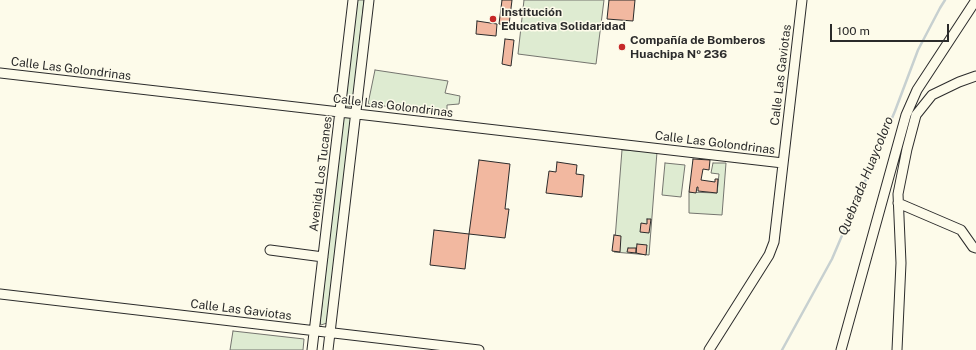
<!DOCTYPE html>
<html>
<head>
<meta charset="utf-8">
<style>
  body { margin:0 }
  #map { position:relative; width:976px; height:350px; overflow:hidden; background:#fdfbea; font-family:"Public Sans",sans-serif }
  canvas { display:block }
  .scale { position:absolute; left:830px; top:24px; width:119px; height:18px; box-sizing:border-box; border:2px solid #2b2b2b; border-top:0; padding-left:5px; font-size:12px; line-height:14px; white-space:nowrap; color:#2b2b2b; -webkit-text-stroke:3px #fdfbea; paint-order:stroke }
</style>
</head>
<body>
<div id="map">
<canvas width="976" height="350"></canvas>
<div class="scale">100 m</div>
</div>
<script>
const c = document.querySelector('canvas').getContext('2d');
c.lineJoin = 'round';
function fill(path, color) {
  c.fillStyle = color;
  c.fill(path, 'evenodd');
}
function poly(rows) {
  const path = new Path2D();
  for (const r of rows) {
    path.moveTo(r[0], r[1]);
    for (let i = 2; i < r.length; i += 2) path.lineTo(r[i], r[i + 1]);
  }
  return path;
}
function strokePath(path, color, width, dash) {
  c.strokeStyle = color;
  c.lineWidth = width;
  c.lineCap = dash ? 'butt' : 'round';
  c.setLineDash(dash || []);
  c.stroke(path);
}
function label(font, color, halo, rows, align = 'center') {
  c.font = font + ' "Public Sans",sans-serif';
  c.lineWidth = 3;
  c.setLineDash([]);
  c.textBaseline = 'middle';
  c.strokeStyle = halo;
  c.fillStyle = color;
  for (const [text, x, y, turn = 0] of rows) {
    c.save();
    c.translate(x, y);
    c.rotate((+turn || 0) * Math.PI / 180);
    c.textAlign = isNaN(turn) ? turn : align;
    if (halo) c.strokeText(text, 0, 0);
    c.fillText(text, 0, 0);
    c.restore();
  }
}
const green = poly([
  [357,0,364,0,353,105,349,107,345,106,357,0],
  [524,0,604,0,596,64,518,54,524,0],
  [375,70,448,81,445,93,460,96,459,104,447,105,447,114,368,104,375,70],
  [343,117,351,117,327,323,321,325,320,322,343,117],
  [622,150,657,152,649,255,614,252,622,150],
  [665,163,685,165,681,197,662,195,665,163],
  [713,163,726,163,722,215,689,213,689,192,717,193,719,174,711,173,713,163],
  [233,331,304,339,303,350,230,350,233,331]
]);
fill(green, '#deebd1');
strokePath(green, '#74746e', 1);
strokePath(poly([
  [782,350,832,259,895,111,918,50,940,8,945,0]
]), '#c7d0d0', 2.5);
const building = poly([
  [502,0,512,0,509,25,499,24,502,0],
  [609,0,635,0,633,21,607,19,609,0],
  [477,21,497,24,496,36,476,34,477,21],
  [505,39,514,40,511,66,502,64,505,39],
  [693,159,710,160,709,170,703,169,701,180,715,182,715,179,718,179,717,193,698,191,698,187,697,187,696,193,689,192,693,159],
  [479,160,510,164,505,209,509,209,505,238,469,234,479,160],
  [557,162,577,165,576,174,584,175,582,197,546,193,549,171,556,172,557,162],
  [647,219,651,219,649,233,640,232,641,223,647,224,647,219],
  [434,230,469,234,465,269,430,265,434,230],
  [614,235,621,236,620,252,612,251,614,235],
  [637,244,647,245,646,255,636,253,637,244],
  [628,248,636,248,636,253,627,252,628,248]
]);
fill(building, '#f2b8a0');
strokePath(building, '#2b2b2b', 1);
const minor = poly([
  [0,73,783,163],
  [898,203,961,230,973,247,976,248],
  [270,250,323,257],
  [0,294,479,350],
  [312,350,353,0],
  [328,350,369,0],
  [709,350,769,255,774,242,802,0],
  [841,350,906,115,917,90,976,0],
  [897,350,901,263,898,194,907,149,916,115,932,95,959,82,976,76]
]);
strokePath(minor, '#2b2b2b', 11);
strokePath(minor, '#fdfbea', 9);
for (const [x, y, r, color] of [
  [493,19,4,"#c62828"],
  [622,47,4,"#c62828"]
]) {
  const dot = new Path2D();
  dot.arc(x, y, r, 0, 2 * Math.PI);
  c.fillStyle = color;
  c.fill(dot);
  strokePath(dot, '#fdfbea', 1.5);
}
label('bold 12px', '#2b2b2b', '#fdfbea', [
  ["Institución",501,12],
  ["Educativa Solidaridad",501,26],
  ["Compañía de Bomberos",630,40],
  ["Huachipa Nº 236",630,54]
], 'left');
label('12px', '#2b2b2b', '#fdfbea', [
  ["Calle Las Golondrinas",71,69,7],
  ["Calle Las Gaviotas",781,75,-83],
  ["Calle Las Golondrinas",393,106,7],
  ["Calle Las Golondrinas",715,143,7],
  ["Avenida Los Tucanes",321,174,-83],
  ["Calle Las Gaviotas",241,310,7]
]);
label('italic 13px', '#2b2b2b', '#fdfbea', [
  ["Quebrada Huaycoloro",866,176,-68]
]);
</script>
</body>
</html>
